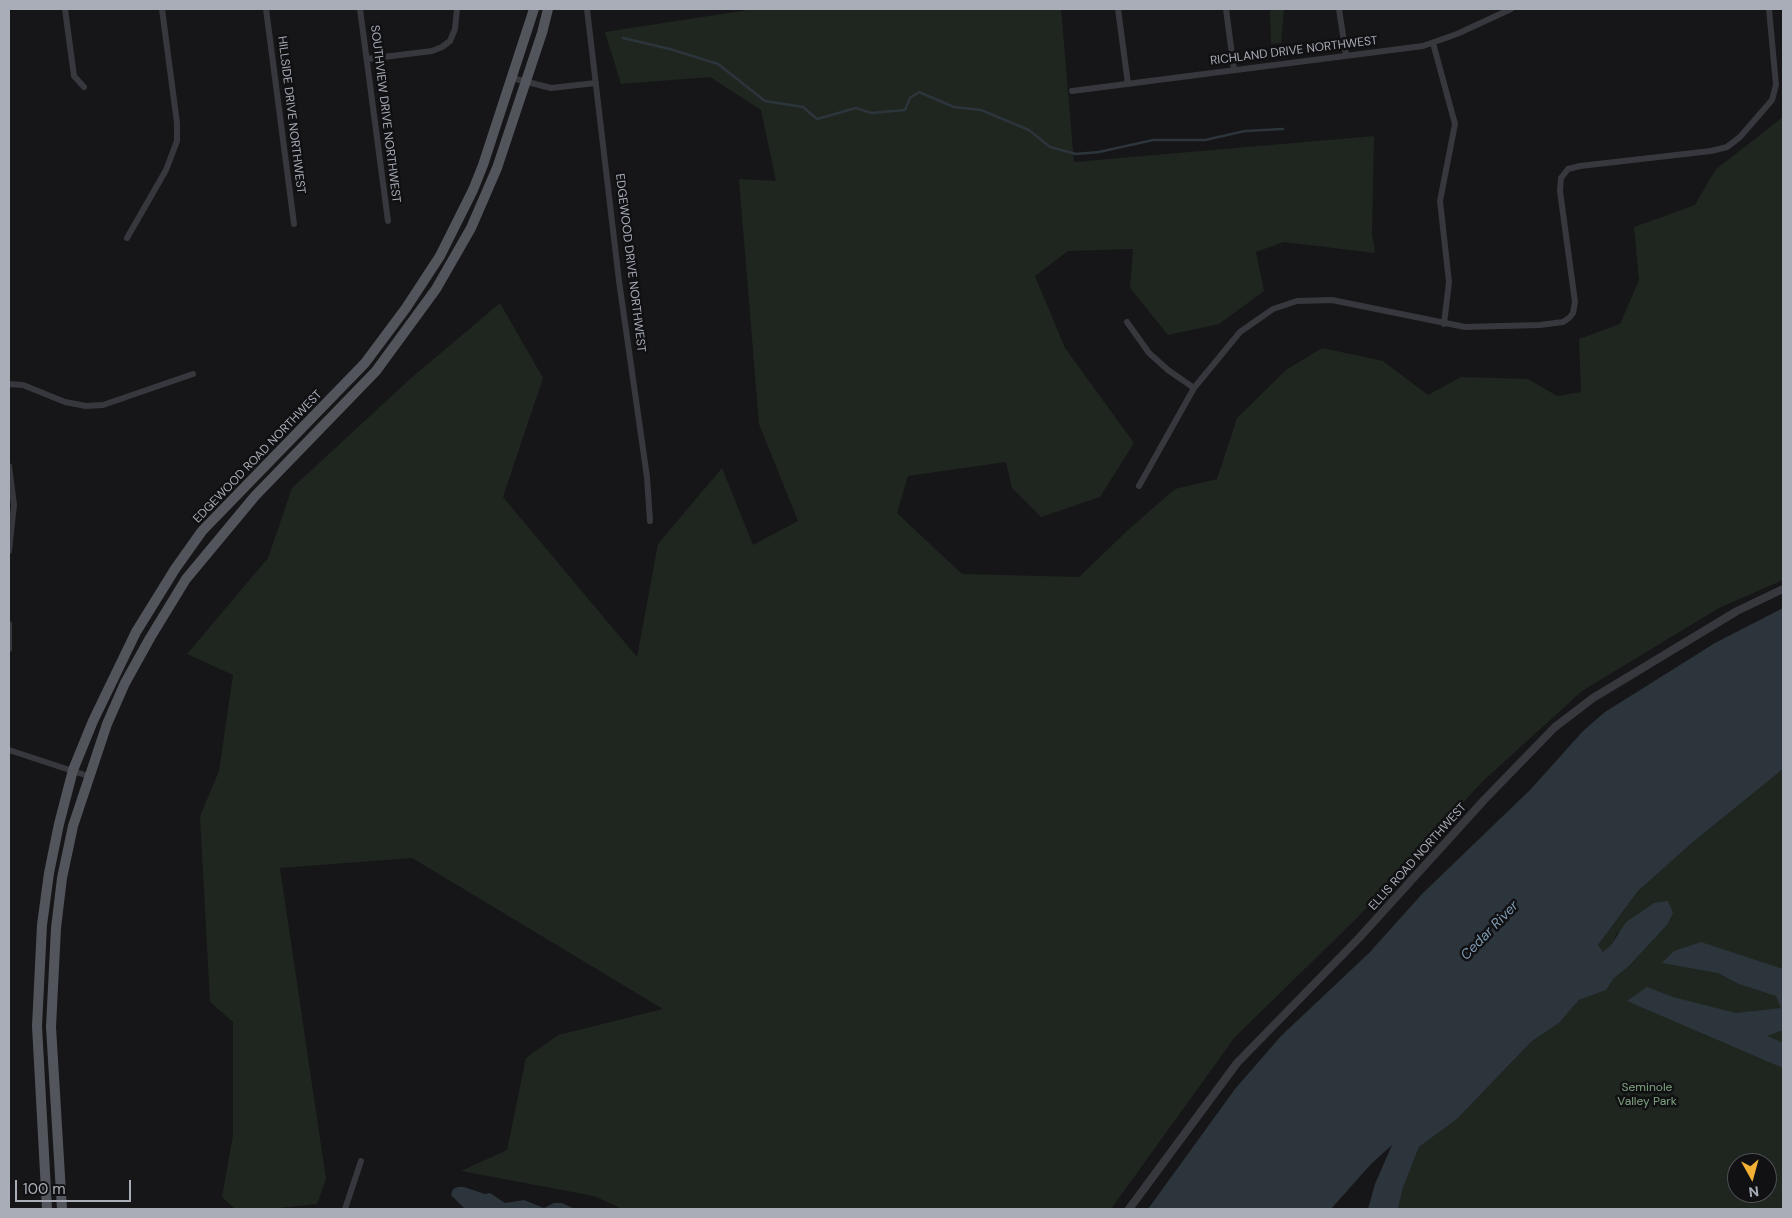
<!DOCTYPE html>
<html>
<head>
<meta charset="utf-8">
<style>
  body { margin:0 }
  #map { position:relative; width:1792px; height:1218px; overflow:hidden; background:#161618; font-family:"DM Sans",sans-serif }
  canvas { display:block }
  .frame { position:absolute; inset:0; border:10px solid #a8adb8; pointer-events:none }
  .north { position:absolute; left:1727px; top:1153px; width:50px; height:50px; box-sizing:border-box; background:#111113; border:1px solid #4d4f55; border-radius:50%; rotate:173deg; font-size:14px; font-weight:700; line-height:20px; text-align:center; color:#a8adb8 }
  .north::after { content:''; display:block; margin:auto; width:18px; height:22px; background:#f2b134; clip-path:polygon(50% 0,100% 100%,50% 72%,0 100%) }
  .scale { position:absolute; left:15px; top:1180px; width:116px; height:22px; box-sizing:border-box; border:2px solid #a8adb8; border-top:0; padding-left:6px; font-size:15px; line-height:18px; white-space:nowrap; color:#a8adb8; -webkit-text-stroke:4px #111113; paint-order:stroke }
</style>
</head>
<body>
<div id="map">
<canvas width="1792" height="1218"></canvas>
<div class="frame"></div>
<div class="north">N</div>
<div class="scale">100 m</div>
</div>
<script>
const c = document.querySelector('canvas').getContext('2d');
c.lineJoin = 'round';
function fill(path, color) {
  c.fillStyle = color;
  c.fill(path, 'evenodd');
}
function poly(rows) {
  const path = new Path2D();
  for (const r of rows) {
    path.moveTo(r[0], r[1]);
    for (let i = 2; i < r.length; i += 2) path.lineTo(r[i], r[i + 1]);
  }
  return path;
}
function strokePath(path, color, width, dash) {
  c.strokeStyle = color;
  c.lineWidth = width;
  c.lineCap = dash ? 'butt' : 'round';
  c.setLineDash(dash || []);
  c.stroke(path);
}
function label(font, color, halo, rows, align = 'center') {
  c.font = font + ' "DM Sans",sans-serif';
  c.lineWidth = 5;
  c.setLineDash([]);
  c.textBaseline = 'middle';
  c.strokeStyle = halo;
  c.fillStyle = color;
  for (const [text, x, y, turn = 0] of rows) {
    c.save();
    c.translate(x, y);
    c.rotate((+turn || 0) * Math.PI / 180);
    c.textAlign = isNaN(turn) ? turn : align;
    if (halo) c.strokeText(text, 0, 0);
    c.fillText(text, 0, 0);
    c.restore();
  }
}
fill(poly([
  [754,9,1061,9,1074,162,1374,136,1372,233,1375,253,1284,242,1256,252,1264,291,1219,324,1168,335,1130,288,1133,249,1068,251,1035,276,1065,348,1134,443,1100,497,1041,517,1012,488,1006,462,908,476,897,513,962,574,1079,577,1128,530,1175,489,1217,479,1237,418,1286,370,1322,348,1383,361,1428,395,1461,377,1528,379,1557,396,1581,392,1579,339,1620,324,1639,280,1634,227,1695,205,1715,170,1783,117,1783,580,1719,608,1582,691,1482,782,1357,918,1235,1037,1111,1209,622,1209,594,1196,461,1171,507,1150,526,1058,558,1035,663,1009,412,858,280,868,326,1179,317,1204,269,1209,235,1209,222,1197,233,1135,233,1022,210,1002,200,816,219,771,233,675,187,654,268,558,292,488,410,379,500,303,543,378,503,497,637,657,658,544,722,468,753,545,798,521,759,424,739,179,776,181,761,110,710,77,621,84,605,32],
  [1270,9,1284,9,1281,43,1271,44],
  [1783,769,1783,1209,1398,1209,1403,1188,1419,1147,1457,1119,1531,1042,1559,1023,1579,1000,1606,989,1614,978,1628,967,1667,925,1617,933,1611,945,1603,952,1598,945,1638,891,1693,842],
  [1737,1163,1767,1163,1767,1193,1737,1193]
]), '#1e261f');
fill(poly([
  [1783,608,1783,769,1693,842,1638,891,1598,945,1603,952,1611,945,1626,922,1654,903,1668,901,1673,913,1667,925,1628,967,1614,978,1606,990,1579,1000,1559,1023,1531,1042,1457,1119,1419,1147,1403,1188,1398,1209,1368,1209,1375,1184,1392,1145,1371,1164,1331,1209,1148,1209,1235,1089,1281,1036,1369,953,1422,894,1531,789,1583,731,1605,712,1715,643],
  [1701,942,1783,969,1783,1030,1767,1036,1783,1043,1783,1068,1627,1001,1647,987,1673,997,1736,1013,1781,1008,1776,996,1739,984,1718,973,1662,963,1674,951],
  [458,1187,464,1187,485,1194,490,1193,505,1203,524,1200,544,1208,554,1203,562,1203,575,1209,465,1209,451,1195,453,1189]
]), '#2c353c');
strokePath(poly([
  [623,38,670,49,718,64,765,101,803,107,817,119,856,108,871,113,905,110,910,98,919,92,954,107,981,110,1029,130,1050,147,1076,154,1099,152,1153,140,1205,140,1245,131,1283,129]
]), '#2c353c', 2.5);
strokePath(poly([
  [65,9,74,76,84,87],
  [266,9,294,224],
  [360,9,388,221],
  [587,9,619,281,647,477,650,521],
  [1118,9,1128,84],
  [1226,9,1234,70],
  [1339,9,1346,55],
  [1433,43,1455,124,1440,201,1449,282,1444,324],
  [367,59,432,51,442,47,450,41,455,29,457,9],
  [512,78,551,88,596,83],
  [1072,91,1423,46,1457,34,1511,9],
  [127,238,166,170,177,141,177,123,162,9],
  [1127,322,1149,353,1168,370,1194,388],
  [9,384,23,385,65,402,86,406,103,405,193,374],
  [9,466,14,505,9,551],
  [1139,486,1194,388,1240,332,1273,309,1297,301,1332,300,1465,327,1540,325,1563,322,1569,318,1573,313,1575,302,1560,191,1561,178,1568,169,1580,166,1711,151,1727,147,1740,137,1772,100,1776,85,1769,9],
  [9,624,9,649],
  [9,750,88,776],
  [345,1209,361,1161]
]), '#37383d', 6);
strokePath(poly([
  [1129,1209,1237,1063,1359,938,1485,799,1555,727,1593,698,1737,611,1783,589]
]), '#37383d', 8);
strokePath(poly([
  [47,1209,37,1026,42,925,49,873,59,824,73,770,93,721,136,632,175,569,202,531,365,363,406,308,440,256,473,190,483,165,534,9],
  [62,1209,51,1027,56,928,62,878,73,826,107,724,125,683,150,638,186,579,255,496,376,371,436,289,471,228,497,168,542,33,548,9]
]), '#53555c', 10);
label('12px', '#a8adb8', '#111113', [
  ["RICHLAND DRIVE NORTHWEST",1294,51,-7],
  ["SOUTHVIEW DRIVE NORTHWEST",385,114,83],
  ["HILLSIDE DRIVE NORTHWEST",291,115,83],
  ["EDGEWOOD DRIVE NORTHWEST",630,263,83],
  ["EDGEWOOD ROAD NORTHWEST",258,457,-46],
  ["ELLIS ROAD NORTHWEST",1418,857,-48]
]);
label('12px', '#7fa381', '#111113', [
  ["Seminole",1647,1088],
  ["Valley Park",1647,1102]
]);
label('italic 14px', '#7f9bb3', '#111113', [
  ["Cedar River",1490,931,-46]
]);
</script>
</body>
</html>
